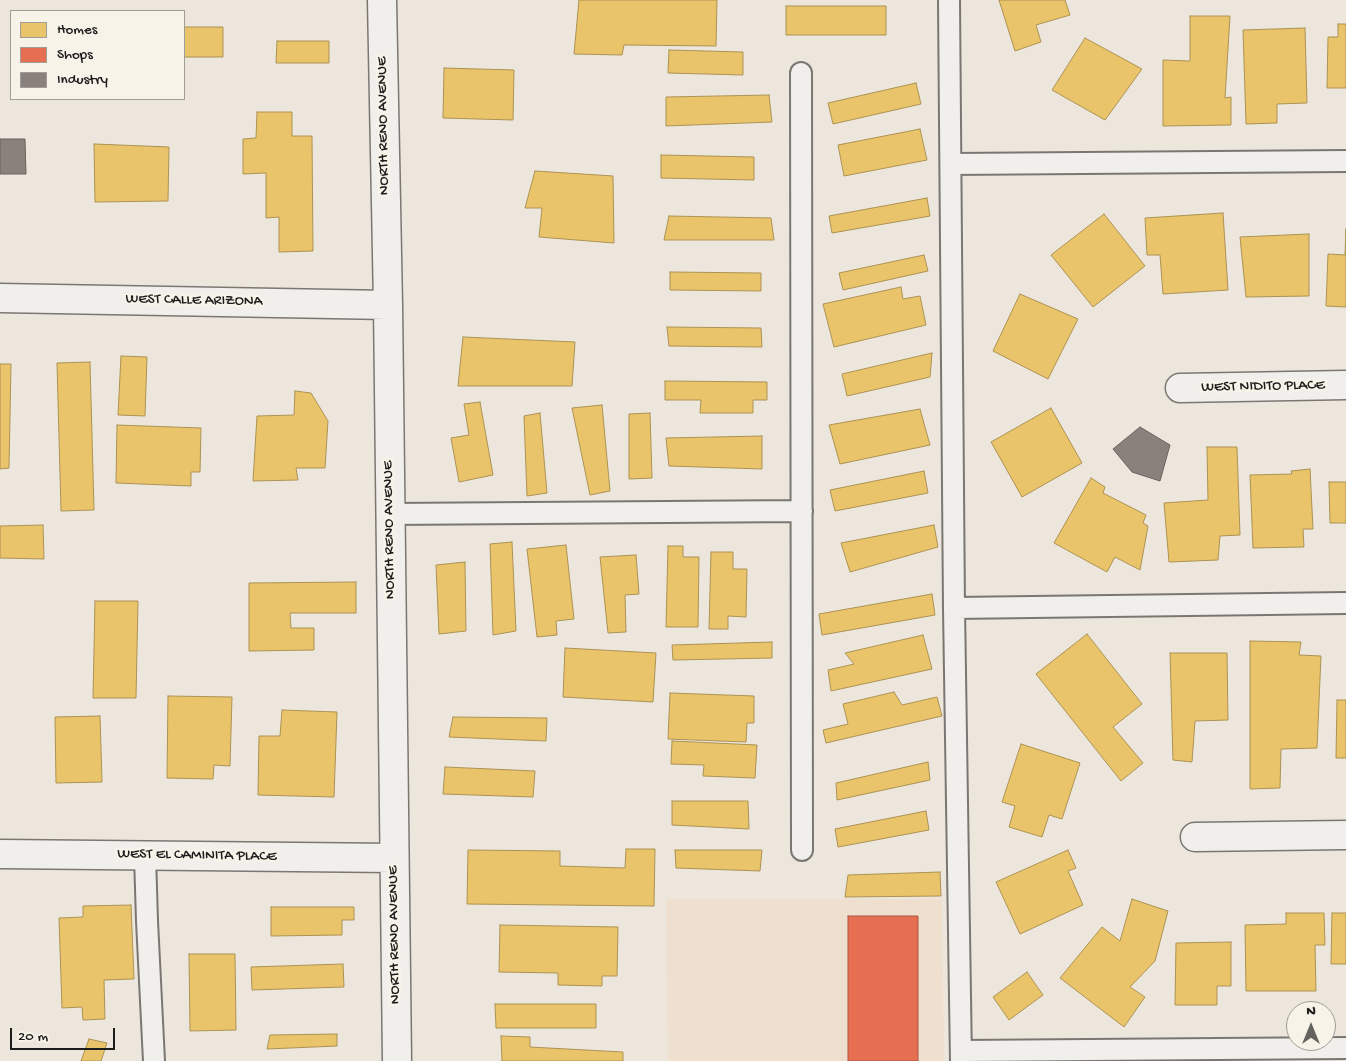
<!DOCTYPE html>
<html>
<head>
<meta charset="utf-8">
<style>
  body { margin:0 }
  #map { position:relative; width:1346px; height:1061px; overflow:hidden; background:#ede6dd; font-family:"Gochi Hand",sans-serif }
  canvas { display:block }
  .legend { position:absolute; left:10px; top:10px; width:175px; height:90px; box-sizing:border-box; background:#f7f3e8; border:1px solid #9f9d96; margin:0; padding:6px 9px; list-style:none; font-size:15px; color:#1c1c1c }
  .legend li { display:flex; align-items:center; gap:10px; height:25px }
  .legend b { width:25px; border:1px solid #9f9d96 }
  .north { position:absolute; left:1286px; top:1001px; width:50px; height:50px; box-sizing:border-box; background:#f7f3e8; border:1px solid #9f9d96; border-radius:50%; rotate:0deg; font-size:14px; font-weight:700; line-height:20px; text-align:center; color:#1c1c1c }
  .north::after { content:''; display:block; margin:auto; width:18px; height:22px; background:#656360; clip-path:polygon(50% 0,100% 100%,50% 72%,0 100%) }
  .scale { position:absolute; left:10px; top:1028px; width:105px; height:22px; box-sizing:border-box; border:2px solid #1c1c1c; border-top:0; padding-left:6px; font-size:15px; line-height:18px; white-space:nowrap; color:#1c1c1c; -webkit-text-stroke:4px #f7f3e8; paint-order:stroke }
</style>
</head>
<body>
<div id="map">
<canvas width="1346" height="1061"></canvas>
<ul class="legend">
<li><b style="height:14px;background:#e9c46a"></b>Homes</li>
<li><b style="height:14px;background:#e76f51"></b>Shops</li>
<li><b style="height:14px;background:#8a817c"></b>Industry</li>
</ul>
<div class="north">N</div>
<div class="scale">20 m</div>
</div>
<script>
const c = document.querySelector('canvas').getContext('2d');
c.lineJoin = 'round';
function fill(path, color) {
  c.fillStyle = color;
  c.fill(path, 'evenodd');
}
function poly(rows) {
  const path = new Path2D();
  for (const r of rows) {
    path.moveTo(r[0], r[1]);
    for (let i = 2; i < r.length; i += 2) path.lineTo(r[i], r[i + 1]);
  }
  return path;
}
function strokePath(path, color, width, dash) {
  c.strokeStyle = color;
  c.lineWidth = width;
  c.lineCap = dash ? 'butt' : 'round';
  c.setLineDash(dash || []);
  c.stroke(path);
}
function label(font, color, halo, rows, align = 'center') {
  c.font = font + ' "Gochi Hand",sans-serif';
  c.lineWidth = 5;
  c.setLineDash([]);
  c.textBaseline = 'middle';
  c.strokeStyle = halo;
  c.fillStyle = color;
  for (const [text, x, y, turn = 0] of rows) {
    c.save();
    c.translate(x, y);
    c.rotate((+turn || 0) * Math.PI / 180);
    c.textAlign = isNaN(turn) ? turn : align;
    if (halo) c.strokeText(text, 0, 0);
    c.fillText(text, 0, 0);
    c.restore();
  }
}
fill(poly([
  [666,899,942,899,944,1061,668,1061]
]), '#eedfce');
const homes = poly([
  [579,0,717,0,716,46,624,45,622,55,574,54,579,0],
  [999,0,1065,0,1070,15,1036,25,1041,42,1015,51,999,0],
  [786,6,886,6,886,35,786,35,786,6],
  [1190,16,1230,16,1225,98,1231,97,1231,125,1163,126,1163,60,1190,61,1190,16],
  [1338,24,1346,24,1346,88,1327,88,1328,37,1338,37,1338,24],
  [184,27,223,27,223,57,184,57,184,27],
  [1305,28,1307,103,1277,104,1277,123,1246,124,1243,30,1305,28],
  [1085,38,1142,69,1105,120,1052,90,1085,38],
  [277,41,329,41,329,63,276,63,277,41],
  [669,50,743,52,743,75,668,73,669,50],
  [444,68,514,70,513,120,443,118,444,68],
  [916,83,921,104,833,124,828,103,916,83],
  [769,95,772,122,666,126,666,97,769,95],
  [257,112,292,112,292,136,312,136,313,251,279,252,279,217,266,218,266,173,243,174,243,139,256,138,257,112],
  [920,129,927,160,844,176,838,145,920,129],
  [94,144,169,147,168,201,95,202,94,144],
  [661,155,754,157,754,180,661,178,661,155],
  [535,171,613,176,614,243,539,237,542,208,525,208,535,171],
  [927,198,930,216,832,233,829,216,927,198],
  [1223,213,1228,290,1163,294,1160,255,1147,255,1145,218,1223,213],
  [1104,214,1145,266,1093,307,1051,255,1104,214],
  [669,216,771,218,774,240,664,240,669,216],
  [1346,229,1346,307,1326,306,1328,254,1345,255,1346,229],
  [1309,234,1309,296,1246,297,1240,237,1309,234],
  [924,255,928,271,843,290,839,273,924,255],
  [670,272,761,273,761,291,670,290,670,272],
  [901,287,903,299,920,296,926,325,834,347,823,304,901,287],
  [1020,294,1078,319,1048,379,993,351,1020,294],
  [667,327,761,328,762,347,669,346,667,327],
  [463,337,575,342,572,386,458,386,463,337],
  [932,353,930,377,847,396,842,374,932,353],
  [121,356,147,357,145,416,118,415,121,356],
  [90,362,94,510,61,511,57,363,90,362],
  [0,364,11,364,9,468,0,469,0,364],
  [665,381,767,382,767,400,753,400,753,413,700,413,701,400,665,400,665,381],
  [295,391,311,393,328,421,325,468,296,468,298,480,253,481,257,416,294,415,295,391],
  [480,402,493,475,459,482,451,438,469,435,464,404,480,402],
  [602,405,610,491,590,495,572,408,602,405],
  [1051,408,1082,463,1022,497,991,442,1051,408],
  [920,409,930,445,840,464,829,425,920,409],
  [540,413,547,493,527,496,524,416,540,413],
  [650,413,652,478,629,479,629,414,650,413],
  [117,425,201,428,200,472,191,472,191,486,116,483,117,425],
  [762,436,762,469,669,466,666,438,762,436],
  [1207,447,1237,447,1240,535,1220,536,1218,560,1169,562,1164,503,1208,500,1207,447],
  [1310,469,1313,529,1303,529,1304,547,1253,548,1250,475,1292,474,1291,471,1310,469],
  [924,471,928,493,835,511,830,490,924,471],
  [1091,478,1105,487,1103,493,1146,515,1143,523,1148,526,1140,570,1115,557,1107,572,1054,543,1091,478],
  [1329,482,1346,482,1346,523,1330,523,1329,482],
  [43,525,44,559,0,558,0,526,43,525],
  [934,525,938,547,850,572,841,543,934,525],
  [512,542,516,631,493,635,490,544,512,542],
  [566,545,574,619,556,621,557,635,537,637,527,549,566,545],
  [668,546,683,546,683,557,699,557,698,627,666,627,668,546],
  [711,552,733,552,733,569,747,569,746,617,728,616,728,629,709,629,711,552],
  [636,555,639,594,625,595,626,632,608,633,600,557,636,555],
  [465,562,466,631,439,634,436,565,465,562],
  [356,582,356,613,290,613,291,628,314,628,314,650,249,651,249,583,356,582],
  [932,594,935,615,822,635,819,614,932,594],
  [95,601,138,601,136,698,93,698,95,601],
  [1087,634,1142,704,1113,727,1143,763,1121,781,1036,674,1087,634],
  [923,635,932,669,831,691,828,670,854,664,845,653,923,635],
  [1250,641,1301,642,1299,655,1321,656,1317,748,1281,749,1280,788,1250,789,1250,641],
  [772,642,772,658,673,660,672,645,772,642],
  [565,648,656,653,653,702,563,697,565,648],
  [1170,653,1227,653,1228,720,1195,721,1192,762,1173,760,1170,653],
  [894,692,902,705,937,697,942,716,826,743,823,730,848,724,843,704,894,692],
  [670,693,754,696,754,723,747,723,746,742,668,739,670,693],
  [168,696,232,697,230,766,214,765,213,779,167,778,168,696],
  [1337,700,1346,700,1346,758,1336,758,1337,700],
  [282,710,337,712,334,797,258,795,259,736,280,736,282,710],
  [100,716,102,782,56,783,55,717,100,716],
  [453,717,547,718,546,741,449,737,453,717],
  [672,741,757,745,755,778,703,776,704,765,671,764,672,741],
  [1021,744,1080,763,1062,819,1049,815,1042,837,1009,827,1015,806,1002,802,1021,744],
  [928,762,930,780,837,800,836,783,928,762],
  [445,767,535,771,533,797,443,794,445,767],
  [672,801,748,801,749,829,672,825,672,801],
  [926,811,929,830,838,847,835,829,926,811],
  [626,849,655,849,654,906,467,904,468,850,560,851,560,866,625,868,626,849],
  [675,850,762,850,760,871,676,868,675,850],
  [1068,850,1076,868,1068,871,1083,905,1020,934,996,882,1068,850],
  [940,872,941,896,845,897,848,875,940,872],
  [1132,899,1168,911,1155,961,1130,987,1145,997,1124,1027,1060,978,1102,927,1120,941,1132,899],
  [131,905,134,979,104,980,105,1019,83,1020,82,1007,62,1008,59,918,83,917,83,906,131,905],
  [271,907,354,907,354,920,342,920,342,935,271,936,271,907],
  [1286,913,1324,913,1325,945,1315,945,1316,991,1246,991,1245,925,1286,924,1286,913],
  [1332,913,1346,913,1346,964,1331,964,1332,913],
  [500,925,618,927,617,976,602,976,602,986,558,985,558,973,499,972,500,925],
  [1231,942,1231,986,1217,986,1217,1005,1175,1005,1176,943,1231,942],
  [189,954,235,954,236,1030,190,1031,189,954],
  [343,964,344,987,252,990,251,967,343,964],
  [1027,972,1043,995,1009,1020,993,997,1027,972],
  [495,1004,596,1004,596,1028,496,1028,495,1004],
  [337,1034,337,1046,267,1049,270,1035,337,1034],
  [501,1036,530,1037,530,1047,623,1052,623,1061,502,1061,501,1036],
  [89,1039,107,1043,101,1061,81,1061,89,1039]
]);
fill(homes, '#e9c46a');
strokePath(homes, '#ac9253', 1);
const shops = poly([
  [848,916,918,916,918,1061,848,1061,848,916]
]);
fill(shops, '#e76f51');
strokePath(shops, '#aa5641', 1);
const industry = poly([
  [0,139,25,139,26,174,0,174,0,139],
  [1140,427,1170,445,1160,481,1132,472,1113,449,1140,427]
]);
fill(industry, '#8a817c');
strokePath(industry, '#69635f', 1);
const service = poly([
  [949,0,954,608,961,1061],
  [801,73,802,850],
  [951,164,1346,161],
  [390,514,802,511],
  [954,608,1346,603],
  [145,855,147,921,154,1061],
  [961,1051,1346,1048]
]);
const minor = poly([
  [382,0,388,305,397,1061],
  [0,298,388,305],
  [1180,388,1346,385],
  [1195,837,1346,835],
  [0,854,394,858]
]);
strokePath(service, '#7a7773', 24);
strokePath(minor, '#7a7773', 31);
strokePath(service, '#f1efeb', 20);
strokePath(minor, '#f1efeb', 28);
label('15px', '#1c1c1c', '#f7f3e8', [
  ["NORTH RENO AVENUE",384,126,-91],
  ["WEST CALLE ARIZONA",194,301,1],
  ["WEST NIDITO PLACE",1263,387,-1],
  ["NORTH RENO AVENUE",390,530,-91],
  ["WEST EL CAMINITA PLACE",197,856,1],
  ["NORTH RENO AVENUE",395,935,-91]
]);
</script>
</body>
</html>
